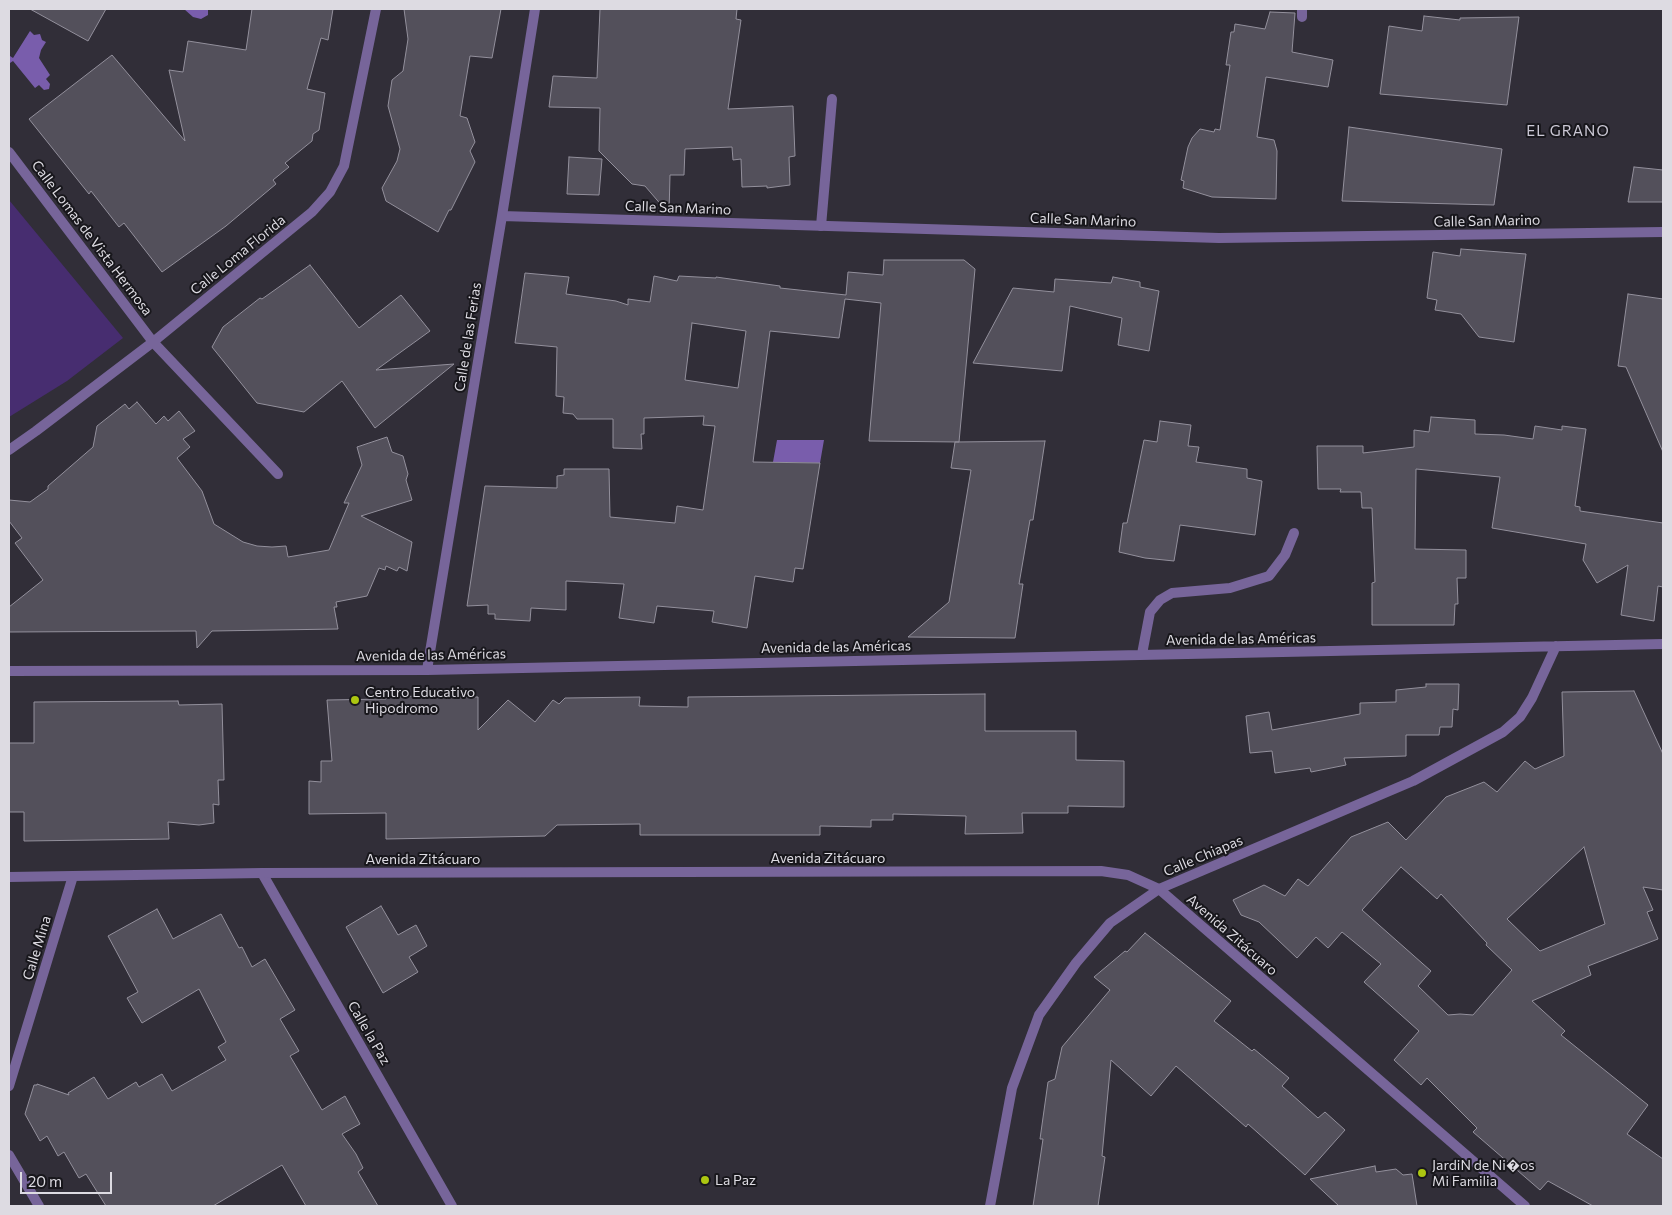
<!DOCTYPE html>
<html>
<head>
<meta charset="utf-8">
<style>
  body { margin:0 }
  #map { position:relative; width:1672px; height:1215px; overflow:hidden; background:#312e38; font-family:Commissioner,sans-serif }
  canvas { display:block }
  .frame { position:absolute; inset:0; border:10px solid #dddbe2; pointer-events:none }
  .scale { position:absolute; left:20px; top:1172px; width:92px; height:22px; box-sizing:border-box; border:2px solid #dddbe2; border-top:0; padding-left:6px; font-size:15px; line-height:18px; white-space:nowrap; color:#dddbe2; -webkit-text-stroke:4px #18171c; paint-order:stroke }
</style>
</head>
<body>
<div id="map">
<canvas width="1672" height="1215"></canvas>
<div class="frame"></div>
<div class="scale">20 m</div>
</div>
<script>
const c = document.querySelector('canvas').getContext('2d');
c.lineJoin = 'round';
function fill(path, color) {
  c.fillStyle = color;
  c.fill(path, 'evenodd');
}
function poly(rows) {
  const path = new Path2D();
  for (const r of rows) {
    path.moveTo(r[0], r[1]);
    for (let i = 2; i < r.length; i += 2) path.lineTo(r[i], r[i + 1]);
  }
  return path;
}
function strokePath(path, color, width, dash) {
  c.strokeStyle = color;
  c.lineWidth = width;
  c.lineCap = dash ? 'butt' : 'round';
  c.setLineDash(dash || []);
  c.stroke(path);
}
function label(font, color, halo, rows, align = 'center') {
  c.font = font + ' Commissioner,sans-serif';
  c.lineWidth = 4;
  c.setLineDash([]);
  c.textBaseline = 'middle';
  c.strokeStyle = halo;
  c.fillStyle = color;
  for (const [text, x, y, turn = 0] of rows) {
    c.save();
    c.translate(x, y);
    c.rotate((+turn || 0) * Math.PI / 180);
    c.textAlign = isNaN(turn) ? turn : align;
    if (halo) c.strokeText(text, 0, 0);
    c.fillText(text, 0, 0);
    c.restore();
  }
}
fill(poly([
  [9,200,123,338,67,381,9,417]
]), '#472d70');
fill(poly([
  [184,9,208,9,208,15,201,19,193,17],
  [30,31,34,35,40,34,42,40,46,42,41,50,39,58,50,75,46,79,50,84,49,89,44,90,39,85,35,88,13,61,10,63,9,62,10,56,13,58],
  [777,440,824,440,820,463,773,462]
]), '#795dac');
const building = poly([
  [30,9,106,9,88,41,30,9],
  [252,9,333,9,328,40,321,38,307,89,325,93,319,130,313,134,312,141,285,163,289,167,273,180,276,184,226,226,162,272,124,223,119,227,91,191,89,194,29,119,112,55,185,141,169,70,183,72,188,41,246,50,252,9],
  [404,9,501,9,492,58,470,56,460,116,467,118,475,142,470,151,475,162,451,210,449,210,438,232,386,201,382,188,397,161,400,149,388,106,392,80,403,71,408,39,404,9],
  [600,9,737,9,736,19,741,20,728,109,793,106,795,156,789,157,790,185,767,188,767,186,742,187,741,159,733,160,732,147,685,149,684,175,670,175,669,214,645,186,632,184,599,151,600,108,549,107,553,76,597,78,600,9],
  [1270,12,1295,13,1292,52,1333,60,1328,87,1266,77,1257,137,1274,140,1277,151,1276,199,1212,197,1183,188,1184,181,1181,180,1188,147,1192,138,1200,129,1214,132,1215,129,1220,130,1230,65,1226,65,1231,32,1234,32,1235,24,1265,29,1270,12],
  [1424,16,1460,20,1460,18,1519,17,1507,105,1380,94,1389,26,1422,31,1424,16],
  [1349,127,1502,149,1494,205,1342,201,1349,127],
  [569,157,602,159,599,195,567,194,569,157],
  [1634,167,1663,170,1663,202,1628,202,1634,167],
  [1461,249,1526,254,1514,342,1479,337,1461,314,1435,310,1437,300,1427,298,1433,252,1460,256,1461,249],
  [884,260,964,260,975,269,959,442,869,441,881,303,845,299,839,338,770,331,753,462,820,463,803,569,795,568,793,582,755,576,747,628,712,622,714,611,657,606,654,623,619,618,624,584,566,581,566,610,531,608,530,621,495,619,495,614,488,614,488,605,467,606,485,486,557,488,557,476,564,475,564,469,609,469,610,517,675,523,677,506,703,510,715,426,703,425,704,416,644,418,644,434,641,434,642,449,613,448,613,419,577,419,573,414,563,413,564,397,556,396,557,347,515,343,525,273,569,277,566,294,616,301,628,305,628,299,650,302,654,276,677,281,679,276,716,278,716,277,780,286,780,288,846,295,848,272,883,275,884,260],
  [692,323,746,331,738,388,685,380,692,323],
  [310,265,359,328,401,295,430,331,376,370,454,364,375,428,342,381,304,412,257,403,212,347,223,327,260,298,262,299,310,265],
  [1113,277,1140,282,1140,287,1159,291,1149,351,1118,345,1122,318,1070,306,1062,371,973,363,1013,288,1054,292,1055,279,1111,283,1113,277],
  [1628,294,1663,299,1663,452,1626,367,1618,366,1628,294],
  [137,402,156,424,164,416,168,421,179,411,195,431,183,439,190,447,177,458,202,491,214,524,243,542,257,546,272,547,286,546,288,557,329,550,349,503,344,503,362,465,357,447,387,437,392,452,403,456,408,474,406,480,412,500,361,516,412,542,407,571,399,567,397,571,386,566,385,570,379,568,367,596,336,602,337,607,334,607,338,629,212,631,197,648,196,631,9,632,9,607,43,580,15,543,22,538,9,521,9,500,30,502,48,489,48,486,93,447,97,426,125,404,129,409,137,402],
  [1431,417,1475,420,1475,434,1504,435,1533,439,1535,426,1562,430,1562,426,1586,429,1575,506,1580,507,1580,511,1663,523,1663,587,1658,586,1654,621,1621,615,1628,565,1597,583,1583,560,1586,544,1492,528,1500,477,1416,469,1415,549,1466,550,1466,578,1457,578,1458,604,1455,604,1454,625,1372,625,1372,583,1375,582,1372,508,1362,508,1361,492,1340,492,1341,489,1318,489,1317,446,1363,446,1363,453,1414,447,1414,430,1429,432,1431,417],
  [1160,421,1191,425,1188,446,1199,447,1196,462,1247,469,1247,478,1262,481,1255,535,1180,525,1174,561,1145,558,1119,552,1123,523,1127,523,1144,440,1157,442,1160,421],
  [1045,441,1033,520,1030,520,1019,584,1023,584,1015,638,908,637,949,602,971,470,951,468,955,442,1045,441],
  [1426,684,1459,684,1458,710,1453,709,1452,727,1440,727,1439,735,1406,735,1406,756,1344,758,1346,765,1311,772,1310,768,1275,773,1272,751,1250,753,1246,716,1269,712,1272,730,1360,714,1360,703,1396,702,1396,690,1426,687,1426,684],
  [1634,691,1663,754,1663,890,1643,887,1653,910,1647,912,1658,939,1588,966,1591,975,1532,1001,1565,1031,1561,1035,1648,1105,1627,1134,1663,1159,1663,1206,1593,1206,1548,1181,1540,1190,1473,1132,1477,1128,1427,1078,1421,1085,1394,1060,1419,1031,1364,982,1381,964,1342,932,1328,948,1316,937,1297,958,1259,922,1241,915,1233,900,1264,885,1285,896,1298,879,1308,886,1351,837,1388,822,1406,840,1446,797,1484,782,1497,792,1525,761,1535,769,1564,756,1562,692,1634,691],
  [1584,847,1605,924,1540,951,1507,919,1584,847],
  [1401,867,1437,899,1441,894,1487,943,1486,945,1512,970,1473,1015,1460,1014,1448,1015,1418,986,1431,971,1362,910,1401,867],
  [985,694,985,731,1076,731,1076,760,1124,761,1124,807,1068,806,1068,813,1022,813,1023,833,965,834,966,816,893,814,893,820,871,820,871,827,820,826,820,835,640,835,640,824,557,825,545,836,386,839,386,813,309,814,309,781,321,782,321,761,332,761,327,700,386,699,386,696,478,697,478,730,508,700,535,722,553,700,559,704,565,698,640,697,639,706,688,707,688,697,985,694],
  [178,701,179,705,222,704,224,780,218,780,219,805,213,804,214,823,199,825,168,822,169,839,24,841,24,812,9,812,9,743,34,743,34,702,178,701],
  [381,906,398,935,416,925,427,946,409,957,418,972,383,993,346,927,381,906],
  [157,909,173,939,221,914,239,948,242,947,252,967,265,959,295,1010,280,1019,299,1051,290,1056,322,1110,345,1096,360,1124,342,1134,356,1154,363,1168,358,1172,378,1206,306,1206,282,1165,213,1206,106,1206,86,1174,79,1178,64,1152,58,1156,47,1136,40,1141,25,1114,34,1085,37,1085,37,1084,69,1095,68,1093,94,1077,108,1099,136,1082,139,1087,162,1074,172,1091,226,1060,218,1047,226,1042,199,989,142,1023,127,998,138,992,108,936,157,909],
  [1145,933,1231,1001,1214,1021,1252,1051,1254,1049,1289,1078,1282,1086,1318,1118,1325,1112,1345,1130,1305,1175,1248,1124,1246,1127,1176,1066,1151,1096,1111,1060,1102,1156,1105,1157,1098,1206,1033,1206,1043,1139,1040,1139,1048,1082,1055,1079,1062,1047,1110,990,1094,977,1125,951,1127,952,1145,933],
  [1375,1166,1376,1172,1396,1169,1403,1175,1412,1174,1417,1206,1339,1206,1310,1179,1375,1166]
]);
fill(building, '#53505b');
strokePath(building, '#93909c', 1);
strokePath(poly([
  [821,226,832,99]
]), '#77659a', 10);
strokePath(poly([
  [1302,17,1302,9],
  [9,152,153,342,278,474],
  [502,216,1219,238,1663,232],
  [9,450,36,431,153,342,312,212,330,192,344,166,376,9],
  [1142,654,1150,612,1160,600,1172,593,1230,588,1269,576,1285,555,1294,533],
  [427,670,502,216,535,9],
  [9,671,427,670,1663,644],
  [262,873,452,1206],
  [9,1086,73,876],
  [9,1155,39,1206],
  [990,1206,1012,1088,1039,1015,1076,963,1110,923,1159,889,1413,781,1503,732,1520,717,1532,698,1556,646]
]), '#77659a', 10);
strokePath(poly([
  [9,877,262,873,1101,871,1128,875,1159,889,1525,1206]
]), '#77659a', 10);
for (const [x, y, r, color] of [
  [355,700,5,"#acc611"],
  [1422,1173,5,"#acc611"],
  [705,1180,5,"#acc611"]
]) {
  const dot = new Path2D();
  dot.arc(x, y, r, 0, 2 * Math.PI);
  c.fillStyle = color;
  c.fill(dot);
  strokePath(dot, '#18171c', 2);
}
label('14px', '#dddbe2', '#18171c', [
  ["Calle San Marino",678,208,2],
  ["Calle San Marino",1083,220,2],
  ["Calle San Marino",1487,221,-1],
  ["Calle Lomas de Vista Hermosa",92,238,53],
  ["Calle Loma Florida",238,255,-39],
  ["Calle de las Ferias",468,337,-81],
  ["Avenida de las Américas",1241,639,-1],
  ["Avenida de las Américas",836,647,-1],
  ["Avenida de las Américas",431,655,-1],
  ["Calle Chiapas",1203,856,-23],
  ["Avenida Zitácuaro",828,858],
  ["Avenida Zitácuaro",423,859],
  ["Avenida Zitácuaro",1232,935,41],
  ["Calle Mina",37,948,-73],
  ["Calle la Paz",369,1033,60]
]);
label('14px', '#dddbe2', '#18171c', [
  ["Centro Educativo",365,692],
  ["Hipodromo",365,708],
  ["JardiN de Ni�os",1432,1165],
  ["Mi Familia",1432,1181],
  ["La Paz",715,1180]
], 'left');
c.letterSpacing = '1px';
label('15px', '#cbc8d5', '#18171c', [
  ["EL GRANO",1568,131]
]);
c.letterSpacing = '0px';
</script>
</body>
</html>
